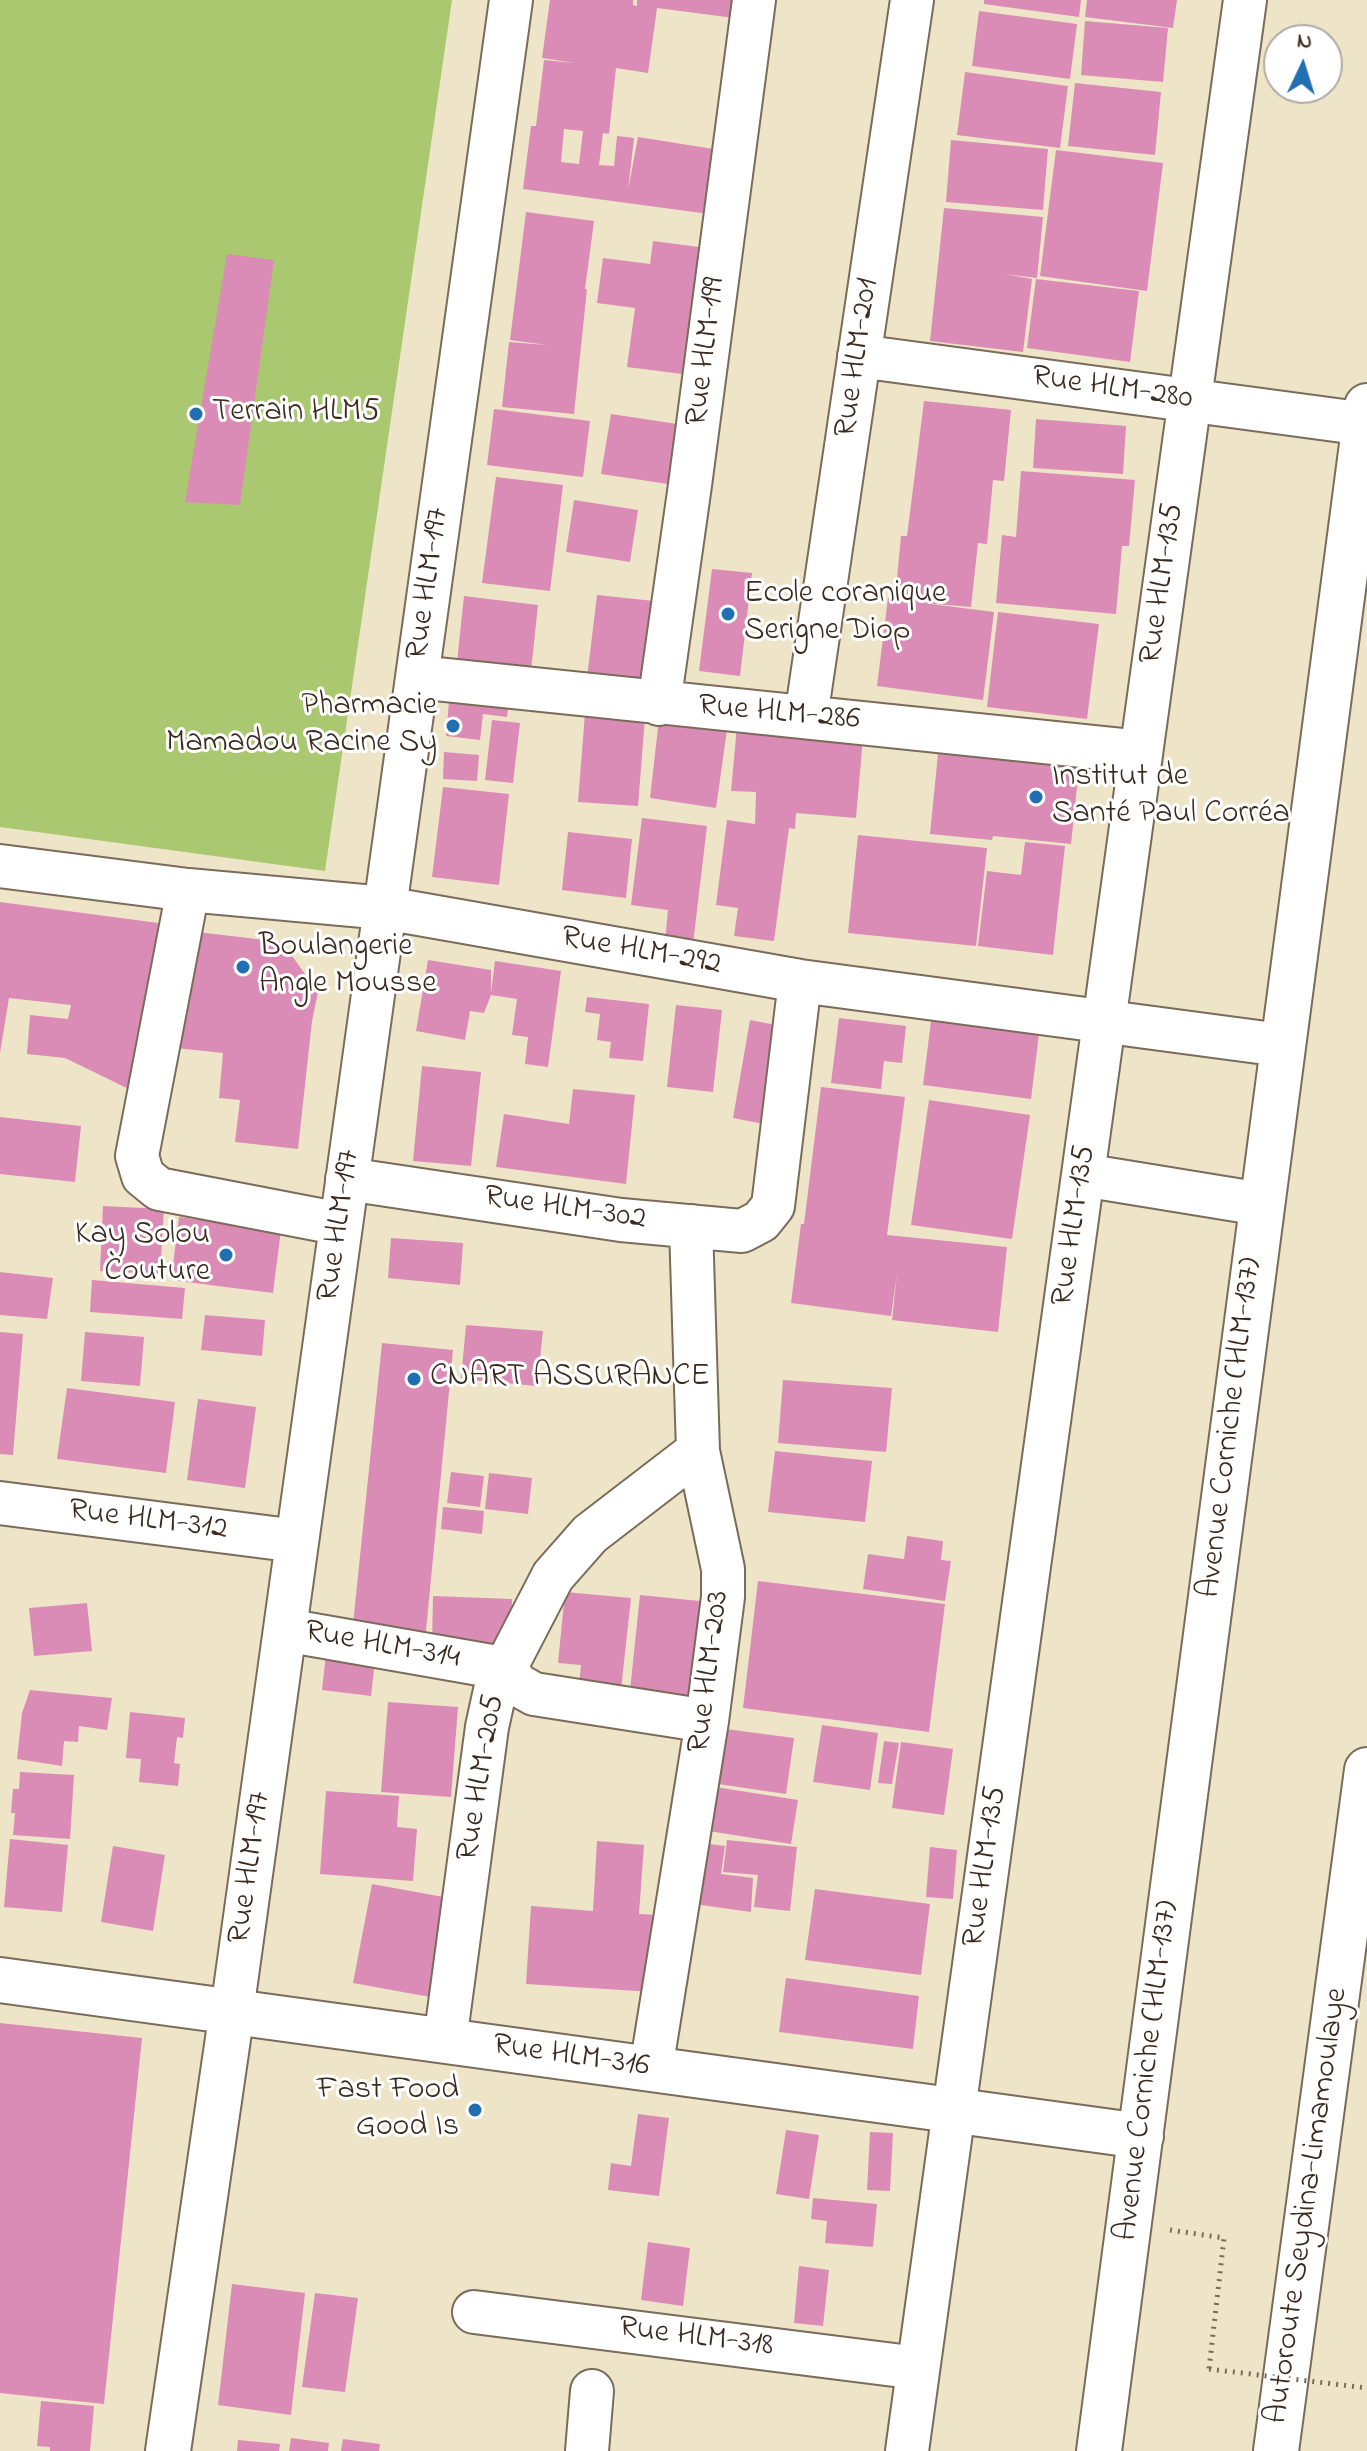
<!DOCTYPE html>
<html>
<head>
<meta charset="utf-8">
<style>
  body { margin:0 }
  #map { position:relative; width:1367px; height:2451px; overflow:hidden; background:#eee5c8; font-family:"Indie Flower",sans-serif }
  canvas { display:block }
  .north { position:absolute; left:1263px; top:24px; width:80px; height:80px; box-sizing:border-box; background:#fff; border:2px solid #b1aaa5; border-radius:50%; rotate:4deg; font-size:22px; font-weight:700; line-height:32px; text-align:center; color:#3b2a1e }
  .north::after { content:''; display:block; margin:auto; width:28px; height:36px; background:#1f6fb2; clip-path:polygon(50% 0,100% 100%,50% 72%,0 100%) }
</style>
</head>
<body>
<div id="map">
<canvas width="1367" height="2451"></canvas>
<div class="north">N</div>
</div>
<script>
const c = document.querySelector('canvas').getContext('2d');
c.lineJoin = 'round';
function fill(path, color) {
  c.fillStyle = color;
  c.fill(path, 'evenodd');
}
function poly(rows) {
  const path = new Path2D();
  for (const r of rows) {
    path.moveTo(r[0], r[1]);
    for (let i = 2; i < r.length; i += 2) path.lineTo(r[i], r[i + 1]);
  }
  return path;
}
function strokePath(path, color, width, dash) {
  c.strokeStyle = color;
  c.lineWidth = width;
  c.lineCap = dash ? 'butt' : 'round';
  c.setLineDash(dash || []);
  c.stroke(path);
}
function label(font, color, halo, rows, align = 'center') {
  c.font = font + ' "Indie Flower",sans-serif';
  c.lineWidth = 6;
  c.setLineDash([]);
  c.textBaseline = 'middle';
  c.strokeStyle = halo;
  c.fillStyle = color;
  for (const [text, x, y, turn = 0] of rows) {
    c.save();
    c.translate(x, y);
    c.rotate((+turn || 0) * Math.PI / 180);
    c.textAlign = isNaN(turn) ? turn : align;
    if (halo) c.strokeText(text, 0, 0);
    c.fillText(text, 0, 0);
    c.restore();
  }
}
fill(poly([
  [0,0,452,0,325,871,0,827]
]), '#a9c870');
fill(poly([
  [550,0,633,0,633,5,637,6,637,0,745,0,742,19,657,8,648,73,616,68,609,134,603,133,599,165,614,166,617,136,634,138,628,190,638,137,720,150,709,214,523,189,531,126,536,126,544,60,575,63,542,58],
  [564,129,583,131,579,164,561,162],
  [984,0,1081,0,1079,17,984,4],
  [1087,0,1177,0,1173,28,1085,17],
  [979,11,1077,24,1070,79,972,66],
  [1085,21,1168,28,1163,82,1081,75],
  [965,72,1068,86,1060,148,957,135],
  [1075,83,1161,92,1155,155,1068,146],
  [951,140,1048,149,1043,210,946,202],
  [1056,150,1163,163,1147,291,1040,276],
  [944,208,1043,217,1037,278,1004,274,1032,279,1023,352,930,341],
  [526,212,594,221,585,289,587,289,574,414,502,407,509,342,547,345,510,340],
  [653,241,707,248,690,375,627,367,635,308,597,303,603,258,650,264],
  [227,254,274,260,240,505,185,502],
  [1036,279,1139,291,1130,362,1027,348],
  [924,401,1011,410,1004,481,993,480,987,544,978,543,971,607,923,603,994,612,983,700,877,686,888,598,895,599,901,536,907,536],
  [494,409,590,421,583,477,487,465],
  [611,414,697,427,688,487,601,474],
  [1036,419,1126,426,1123,474,1033,468],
  [1021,471,1135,480,1129,546,1122,546,1116,614,996,603,1002,535,1016,537],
  [496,477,563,485,550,591,482,583],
  [574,500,638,510,630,562,566,552],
  [712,569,752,573,740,676,699,671],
  [597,595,654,601,643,692,586,686],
  [464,596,538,605,531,671,457,662],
  [998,612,1099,624,1087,719,987,707],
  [449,701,509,701,507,717,483,714,480,740,446,736],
  [660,710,729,716,716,808,650,798],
  [585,713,645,718,638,806,578,802],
  [738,715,864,726,856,818,796,813,795,829,789,828,774,941,734,936,738,908,716,905,727,820,755,824,756,792,731,791],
  [492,720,520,723,513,783,485,780],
  [939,744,1080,759,1071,844,993,836,992,840,930,834],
  [444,752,479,755,477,781,443,779],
  [443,787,509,794,499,885,432,877],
  [642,818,707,826,693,944,665,941,668,910,631,905],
  [568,832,632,839,626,898,562,890],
  [858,835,987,848,976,946,848,933],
  [1025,842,1065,846,1053,955,978,946,987,871,1021,875],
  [0,902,166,924,139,1094,65,1058,27,1054,30,1015,68,1019,71,1005,9,998,0,1053],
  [189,931,282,942,318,992,312,1021,298,1149,235,1142,240,1100,219,1098,223,1053,176,1048],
  [428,960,491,970,491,993,495,961,561,971,548,1067,525,1064,528,1037,512,1035,517,999,491,995,484,1013,470,1011,465,1040,416,1031],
  [587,997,649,1004,643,1061,609,1058,611,1042,597,1040,600,1014,585,1012],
  [676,1005,722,1010,713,1092,667,1087],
  [839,1018,906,1026,902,1063,884,1061,881,1089,831,1083],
  [750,1020,781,1026,764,1124,733,1118],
  [931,1021,1039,1034,1031,1099,923,1085],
  [422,1066,481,1072,471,1166,413,1161],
  [821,1087,905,1097,887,1235,1007,1247,998,1332,892,1320,897,1274,891,1316,791,1303,801,1224,804,1224],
  [573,1089,635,1095,626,1184,496,1167,504,1114,569,1124],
  [929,1100,1030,1115,1012,1239,911,1225],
  [0,1117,81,1126,75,1182,0,1174],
  [103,1206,164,1209,160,1274,100,1271],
  [179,1217,281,1230,273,1293,171,1280],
  [391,1238,463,1243,460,1285,388,1278],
  [0,1272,53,1278,47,1319,0,1315],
  [92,1280,185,1288,182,1319,90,1312],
  [205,1315,265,1320,262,1356,201,1350],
  [466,1325,543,1331,537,1386,461,1379],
  [0,1332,23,1334,13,1455,0,1454],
  [85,1332,144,1337,140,1386,81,1381],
  [382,1343,453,1350,425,1641,352,1634],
  [783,1380,892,1388,886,1452,778,1443],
  [67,1388,175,1402,166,1473,57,1459],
  [198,1399,256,1407,245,1488,187,1480],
  [775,1451,872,1461,865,1522,768,1512],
  [451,1472,484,1476,480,1507,447,1503],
  [489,1473,532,1478,528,1514,485,1509],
  [443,1507,484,1511,482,1534,441,1529],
  [907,1536,943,1541,941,1560,951,1561,945,1601,863,1589,868,1554,904,1559],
  [758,1581,945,1604,929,1732,743,1708],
  [565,1592,631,1598,620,1699,578,1694,581,1665,558,1663],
  [640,1595,710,1602,699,1708,629,1700],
  [433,1596,512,1599,511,1646,432,1643],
  [87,1603,92,1651,34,1656,29,1608],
  [327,1645,376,1652,371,1696,322,1690],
  [30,1690,112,1698,107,1730,79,1726,78,1742,64,1741,62,1766,17,1759,22,1713],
  [388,1702,458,1707,451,1797,381,1792],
  [130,1712,185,1718,183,1738,177,1737,174,1763,180,1764,178,1786,139,1782,141,1759,126,1758],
  [822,1725,878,1733,870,1790,813,1782],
  [726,1729,794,1738,786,1794,718,1784],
  [884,1741,899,1743,892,1784,878,1783],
  [901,1742,953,1749,944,1815,892,1808],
  [20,1772,74,1775,70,1839,13,1835,15,1813,11,1813,13,1789,19,1789],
  [709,1786,798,1800,791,1844,702,1830],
  [326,1791,399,1796,397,1827,417,1829,413,1881,320,1874],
  [10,1839,68,1845,62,1912,4,1907],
  [727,1840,797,1847,790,1911,754,1907,758,1875,723,1872],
  [597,1841,644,1845,639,1914,659,1915,653,1992,526,1984,531,1906,593,1911],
  [702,1843,725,1846,721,1874,753,1878,751,1912,694,1904],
  [113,1846,165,1855,153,1931,101,1922],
  [930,1847,957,1850,953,1899,926,1897],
  [372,1884,460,1900,441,1999,353,1983],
  [815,1889,930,1904,921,1975,805,1960],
  [786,1978,919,1996,913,2049,779,2032],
  [0,2023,142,2038,104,2404,0,2393],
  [638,2114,669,2118,659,2196,608,2190,611,2163,631,2166],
  [786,2130,819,2135,809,2199,776,2194],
  [870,2132,893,2133,890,2191,867,2190],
  [813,2198,877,2204,873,2247,825,2243,827,2221,811,2219],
  [648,2242,690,2248,683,2306,641,2300],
  [799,2266,829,2270,823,2326,794,2323],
  [232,2284,305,2293,291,2415,218,2405],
  [315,2293,358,2298,345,2392,302,2387],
  [41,2401,94,2406,90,2451,50,2451,50,2447,37,2446],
  [291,2438,329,2443,328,2451,289,2451],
  [343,2439,380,2444,379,2451,341,2451],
  [238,2440,280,2444,279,2451,237,2451]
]), '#db8cb6');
const minor = poly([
  [859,356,1365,424],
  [417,677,1141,752],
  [659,704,690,485,754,0],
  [806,717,912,0],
  [0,866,188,890,385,908,800,981,1281,1045],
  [188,890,137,1156,143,1176,159,1189,341,1224],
  [1083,1175,1261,1204],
  [347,1179,621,1220,742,1231,761,1221,773,1206,800,981],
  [0,1503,297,1541],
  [285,1630,491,1666,505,1670,518,1685,534,1694,707,1721],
  [232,2011,511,0],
  [445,2041,487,1727,496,1686,553,1576,590,1534,698,1451],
  [651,2069,707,1721,723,1597,723,1569,698,1451,691,1226],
  [474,2312,918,2368],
  [587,2451,592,2391],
  [907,2451,1245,0]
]);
const tertiary = poly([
  [0,1980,1141,2136],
  [168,2451,232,2011],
  [1099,2451,1367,406]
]);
const motorway = poly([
  [1276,2451,1367,1770]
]);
strokePath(minor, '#7a6b5a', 46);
strokePath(tertiary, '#7a6b5a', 48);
strokePath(motorway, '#7a6b5a', 48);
strokePath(poly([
  [1170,2230,1224,2238,1209,2369]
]), '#7a6b5a', 5, [2, 6]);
strokePath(minor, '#fff', 42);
strokePath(tertiary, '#fff', 44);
strokePath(motorway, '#fff', 44);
strokePath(poly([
  [1209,2369,1367,2388]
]), '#7a6b5a', 5, [2, 6]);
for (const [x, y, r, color] of [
  [196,414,8,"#1f6fb2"],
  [728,614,8,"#1f6fb2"],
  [453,726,8,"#1f6fb2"],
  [1036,797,8,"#1f6fb2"],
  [243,967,8,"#1f6fb2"],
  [226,1255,8,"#1f6fb2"],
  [414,1379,8,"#1f6fb2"],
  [475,2110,8,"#1f6fb2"]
]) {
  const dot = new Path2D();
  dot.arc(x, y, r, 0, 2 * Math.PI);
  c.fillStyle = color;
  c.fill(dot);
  strokePath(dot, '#fff', 3);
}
label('32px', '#3b2a1e', '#fff', [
  ["Rue HLM-199",708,352,-83],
  ["Rue HLM-201",859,358,-82],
  ["Rue HLM-280",1112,390,8],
  ["Rue HLM-197",430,584,-82],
  ["Rue HLM-135",1164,584,-82],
  ["Rue HLM-286",779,715,5],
  ["Rue HLM-292",641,953,10],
  ["Rue HLM-302",565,1210,8],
  ["Rue HLM-197",341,1226,-82],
  ["Rue HLM-135",1076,1226,-82],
  ["Avenue Corniche (HLM-137)",1232,1428,-83],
  ["Rue HLM-312",148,1522,7],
  ["Rue HLM-314",382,1647,10],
  ["Rue HLM-203",711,1672,-83],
  ["Rue HLM-205",483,1778,-81],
  ["Rue HLM-135",987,1867,-82],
  ["Rue HLM-197",252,1868,-82],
  ["Rue HLM-316",571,2058,8],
  ["Avenue Corniche (HLM-137)",1149,2071,-83],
  ["Autoroute Seydina-Limamoulaye",1309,2206,-82],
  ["Rue HLM-318",696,2339,7]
]);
label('32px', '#3b2a1e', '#fff', [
  ["Terrain HLM5",212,414],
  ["Ecole coranique",744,596],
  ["Serigne Diop",744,633],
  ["Pharmacie",437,708,"right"],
  ["Mamadou Racine Sy",437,745,"right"],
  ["Institut de",1052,779],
  ["Santé Paul Corréa",1052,816],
  ["Boulangerie",259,949],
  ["Angle Mousse",259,986],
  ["Kay Solou",210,1237,"right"],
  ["Couture",210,1274,"right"],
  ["CNART ASSURANCE",430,1379],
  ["Fast Food",459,2092,"right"],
  ["Good Is",459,2129,"right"]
], 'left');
</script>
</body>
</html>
